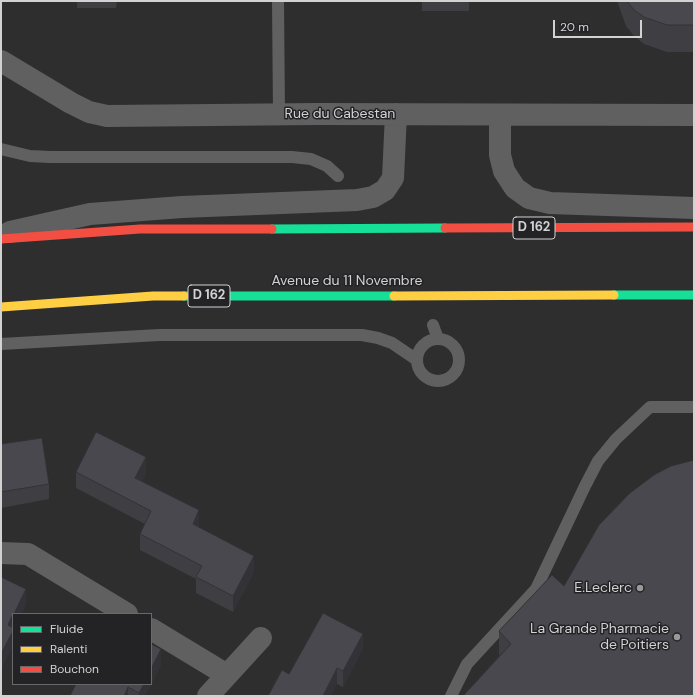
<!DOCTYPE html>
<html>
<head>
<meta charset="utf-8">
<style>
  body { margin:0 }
  #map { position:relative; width:695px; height:697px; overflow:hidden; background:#2e2e2f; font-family:"DM Sans",sans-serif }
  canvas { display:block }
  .frame { position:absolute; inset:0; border:2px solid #d2d2d3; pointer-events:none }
  .legend { position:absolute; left:12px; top:613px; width:140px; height:72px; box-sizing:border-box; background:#232326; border:1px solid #69696b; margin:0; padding:5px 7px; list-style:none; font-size:12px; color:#d2d2d3 }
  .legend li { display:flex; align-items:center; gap:8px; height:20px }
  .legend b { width:20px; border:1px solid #69696b }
  .scale { position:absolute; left:553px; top:20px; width:89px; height:18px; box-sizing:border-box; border:2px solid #d2d2d3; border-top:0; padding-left:5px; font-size:12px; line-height:14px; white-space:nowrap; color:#d2d2d3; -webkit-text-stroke:3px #232326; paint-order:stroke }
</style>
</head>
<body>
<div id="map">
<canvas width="695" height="697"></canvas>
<div class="frame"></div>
<ul class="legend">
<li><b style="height:5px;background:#16e098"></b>Fluide</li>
<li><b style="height:5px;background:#ffcf43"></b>Ralenti</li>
<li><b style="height:5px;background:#f24e42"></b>Bouchon</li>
</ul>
<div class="scale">20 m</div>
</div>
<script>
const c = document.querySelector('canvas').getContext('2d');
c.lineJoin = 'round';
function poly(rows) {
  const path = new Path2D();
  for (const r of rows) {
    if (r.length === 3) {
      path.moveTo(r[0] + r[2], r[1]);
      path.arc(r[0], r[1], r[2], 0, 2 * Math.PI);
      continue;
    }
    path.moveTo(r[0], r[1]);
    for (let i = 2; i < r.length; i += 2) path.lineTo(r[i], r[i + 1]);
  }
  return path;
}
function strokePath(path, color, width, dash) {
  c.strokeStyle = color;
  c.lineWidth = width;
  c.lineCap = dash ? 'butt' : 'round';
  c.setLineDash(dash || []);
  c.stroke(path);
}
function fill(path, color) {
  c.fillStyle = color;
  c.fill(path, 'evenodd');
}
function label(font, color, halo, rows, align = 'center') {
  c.font = font + ' "DM Sans",sans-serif';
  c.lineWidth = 3;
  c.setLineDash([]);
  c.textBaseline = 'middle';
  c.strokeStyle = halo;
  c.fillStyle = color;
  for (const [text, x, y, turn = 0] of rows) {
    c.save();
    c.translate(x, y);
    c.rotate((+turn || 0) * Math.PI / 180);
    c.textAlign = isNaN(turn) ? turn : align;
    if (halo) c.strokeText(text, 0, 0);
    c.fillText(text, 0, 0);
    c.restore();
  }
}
strokePath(poly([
  [278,1,279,114],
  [1,149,30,156,50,157,292,157,311,159,327,166,338,176],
  [433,325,438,339],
  [438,360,21],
  [1,344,159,335,362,335,378,338,392,343,417,360],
  [451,696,467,664,536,589,585,486,598,461,616,439,650,407,694,407]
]), '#606061', 12);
strokePath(poly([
  [1,61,71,103,89,112,107,116,318,114,694,115],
  [500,115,500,155,504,171,515,188,529,198,550,203,694,208],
  [10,232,90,214,182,207,357,200,373,197,385,190,393,178,396,114],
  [1,553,28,554,127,614],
  [151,629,227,675],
  [208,696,261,638]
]), '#606061', 22);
strokePath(poly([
  [272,229,445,228],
  [614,295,694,295],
  [184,296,394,296]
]), '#16e098', 9);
strokePath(poly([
  [394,296,614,295],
  [1,307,153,296,184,296]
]), '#ffcf43', 9);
strokePath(poly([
  [445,228,694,227],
  [1,239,140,229,272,229]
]), '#f24e42', 9);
fill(poly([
  [77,1,117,1,116,8,77,8],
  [422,1,469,1,469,11,422,11],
  [617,1,694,1,694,52,667,52,644,44,634,36,626,26],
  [1,444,49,484,49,499,1,508],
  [694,460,694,696,463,696,500,655,499,654,499,631,552,575,564,586,599,525,630,493,654,475,671,466],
  [76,472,146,473,142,481,199,526,199,527,254,572,233,612,196,593,196,579,140,550,140,534,145,524,76,488],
  [363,649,343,687,337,684,289,674],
  [161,665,145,696,70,696]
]), '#3e3e43');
fill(poly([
  [146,457,146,473,135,494,135,478],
  [199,510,199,526,193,539,193,524],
  [254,556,254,572,233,612,233,596],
  [26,589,26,605,22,614,14,614],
  [13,615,13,631,8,625],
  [13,631,13,647,1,670,1,654],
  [363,634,363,649,343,687,343,671],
  [161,649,161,665,145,696,139,696,139,693,144,684,151,684,151,669],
  [337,668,337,684,331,696,323,696],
  [128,687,128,696,124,696]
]), '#323237');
const building = poly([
  [627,1,694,1,694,25,667,25,644,17,634,10,627,1],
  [96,432,146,457,135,478,199,510,193,524,254,556,233,596,196,577,202,566,140,534,151,511,76,472,96,432],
  [42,438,49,484,1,492,1,444,42,438],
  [694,460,694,696,463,696,511,644,499,631,552,575,564,586,599,525,630,493,654,475,671,466,694,460],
  [1,577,26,589,14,614,13,614,8,625,13,628,13,631,1,654,1,577],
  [323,613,363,634,343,671,337,668,323,696,268,696,282,670,289,674,323,613],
  [151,644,161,649,151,669,151,644],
  [76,684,144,684,139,693,128,687,124,696,70,696,76,684]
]);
fill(building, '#48484e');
strokePath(building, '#323237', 1);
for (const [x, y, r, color] of [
  [640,588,4,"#99999a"],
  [677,637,4,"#99999a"]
]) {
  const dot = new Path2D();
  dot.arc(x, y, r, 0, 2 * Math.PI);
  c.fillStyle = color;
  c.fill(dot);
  strokePath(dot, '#232326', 1.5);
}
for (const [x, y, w] of [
  [534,228,42],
  [209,296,42]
]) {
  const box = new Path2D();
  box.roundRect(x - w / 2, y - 11, w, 22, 3);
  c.fillStyle = '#232326';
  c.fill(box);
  strokePath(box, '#d2d2d3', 1);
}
label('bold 13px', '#d2d2d3', null, [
  ["D 162",534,228],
  ["D 162",209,296]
]);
label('14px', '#d2d2d3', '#232326', [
  ["Rue du Cabestan",340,114],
  ["Avenue du 11 Novembre",347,281]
]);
label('14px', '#d2d2d3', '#232326', [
  ["E.Leclerc",632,588],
  ["La Grande Pharmacie",669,629],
  ["de Poitiers",669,645]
], 'right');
</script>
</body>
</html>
